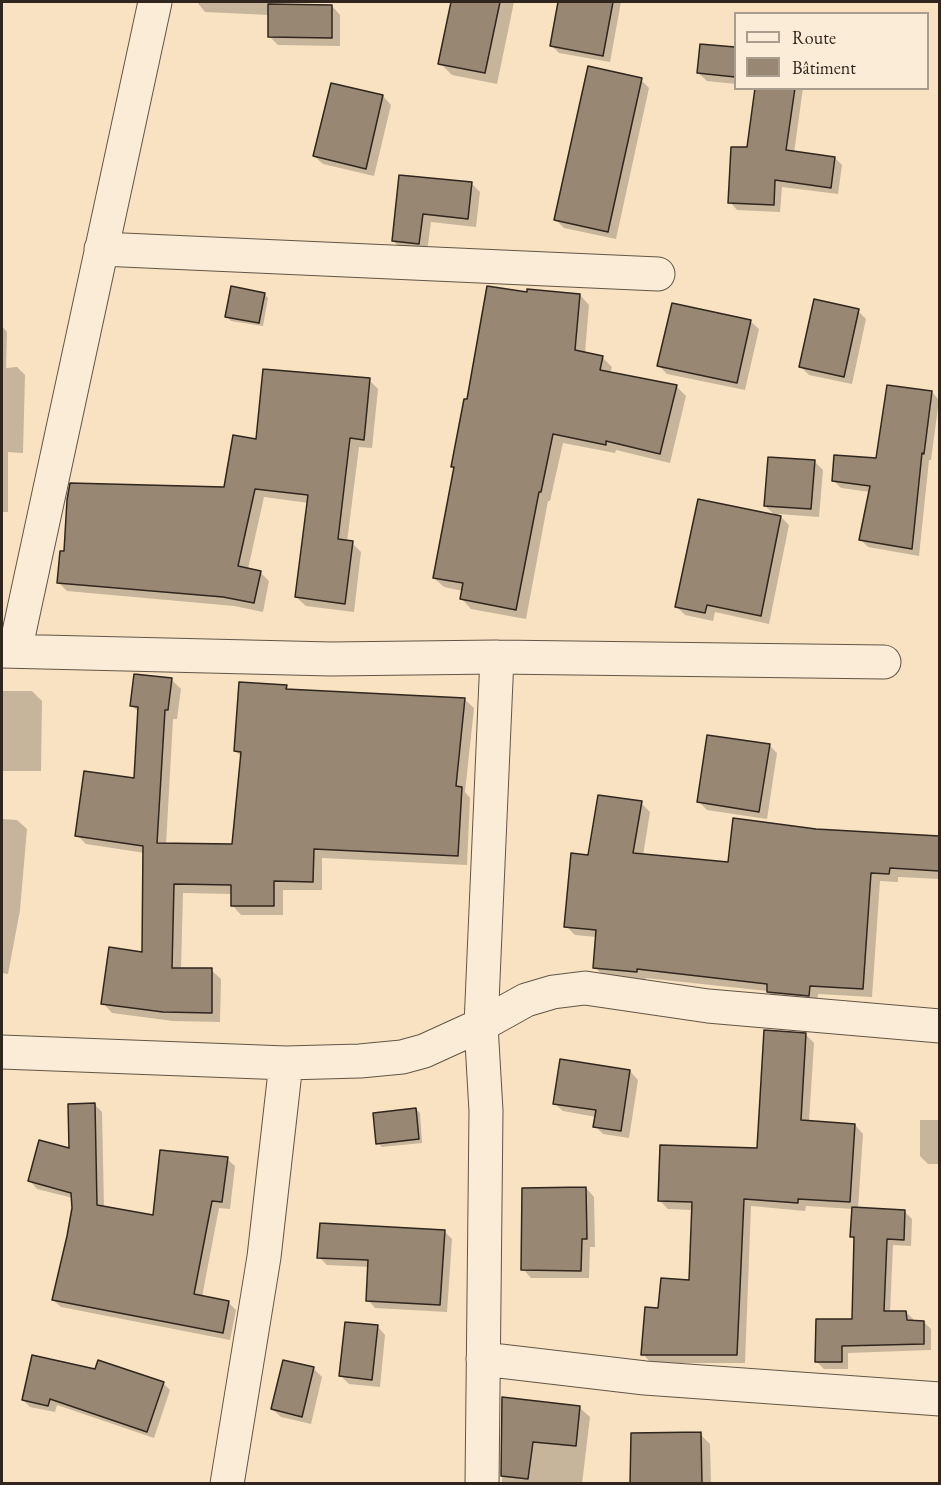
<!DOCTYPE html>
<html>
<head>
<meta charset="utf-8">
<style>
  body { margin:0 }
  #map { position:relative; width:941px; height:1485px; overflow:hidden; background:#f8e2c2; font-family:"EB Garamond",serif }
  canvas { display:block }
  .frame { position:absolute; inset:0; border:3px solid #30261d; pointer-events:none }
  .legend { position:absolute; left:734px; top:12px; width:195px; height:78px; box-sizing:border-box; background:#faecd7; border:2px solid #a99d8d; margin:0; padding:8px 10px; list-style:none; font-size:18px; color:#30261d }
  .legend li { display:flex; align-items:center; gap:12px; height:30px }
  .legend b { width:30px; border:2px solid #a99d8d }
</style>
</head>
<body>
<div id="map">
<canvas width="941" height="1485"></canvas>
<div class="frame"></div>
<ul class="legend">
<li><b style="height:8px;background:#faecd7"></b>Route</li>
<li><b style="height:16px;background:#988873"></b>Bâtiment</li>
</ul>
</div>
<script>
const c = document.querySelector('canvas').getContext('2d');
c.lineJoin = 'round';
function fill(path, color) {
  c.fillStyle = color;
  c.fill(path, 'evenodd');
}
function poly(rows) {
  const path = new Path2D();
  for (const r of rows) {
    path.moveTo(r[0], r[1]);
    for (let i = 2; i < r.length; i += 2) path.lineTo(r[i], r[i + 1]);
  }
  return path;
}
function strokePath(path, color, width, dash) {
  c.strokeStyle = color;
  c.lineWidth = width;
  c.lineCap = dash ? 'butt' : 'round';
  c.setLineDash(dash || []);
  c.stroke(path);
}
fill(poly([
  [197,2,272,2,272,6,332,6,340,15,340,46,278,45,270,37,270,15,205,12],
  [453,2,514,2,497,84,452,75,440,63],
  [560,2,621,2,610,62,559,53,552,46],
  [701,45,736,49,736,84,707,81,698,73],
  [641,80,649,88,616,239,564,228,556,220],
  [757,88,803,88,794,153,835,158,842,165,838,194,782,187,780,212,737,210,730,202,748,149],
  [383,96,391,105,374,176,323,164,314,156],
  [400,176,472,184,480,192,476,227,431,222,427,252,402,249,393,241],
  [264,294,268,298,263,326,231,321,227,317],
  [528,294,580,295,589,305,585,353,602,357,612,367,610,374,676,386,686,396,670,463,616,450,615,453,563,443,550,501,548,501,526,619,471,609,462,599,463,591,444,587,434,578,455,469,453,466,469,401],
  [858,311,866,319,852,384,809,375,801,367],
  [750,321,759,329,745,390,667,374,658,365],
  [2,326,7,332,6,368,17,367,25,375,23,453,8,452,8,512,2,512],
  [369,380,378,389,372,448,359,447,347,542,352,543,361,552,354,612,306,606,296,597,309,503,264,497,248,569,260,572,269,581,263,612,234,606,67,591,58,582,225,489,257,441],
  [932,392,939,400,931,460,929,460,919,556,868,547,860,539,870,492,841,488,833,480,878,460],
  [814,461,823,470,819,517,778,514,789,525,769,624,715,612,713,621,685,615,677,607,776,516,765,506],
  [171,679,181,689,177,719,173,719,166,845,233,846,242,757,235,751,286,686,291,691,464,699,474,708,465,792,470,798,467,865,322,858,322,890,283,890,283,915,241,915,232,905,232,894,183,893,181,969,211,970,221,979,220,1022,173,1021,112,1013,103,1003,143,954,145,853,86,844,77,835,135,779,139,712,132,706],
  [2,691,32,691,42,701,41,771,2,771],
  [769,745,777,753,767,819,707,810,699,802],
  [641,803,650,812,643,856,729,864,816,830,940,837,940,879,898,877,898,882,880,881,872,997,818,994,817,1004,777,1001,767,991,646,978,645,980,604,977,595,967,597,937,575,935,566,926,590,856],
  [2,819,17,820,27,829,20,910,8,974,2,973],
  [806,1035,814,1043,809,1122,855,1125,863,1134,858,1209,905,1212,912,1219,911,1246,893,1245,890,1313,906,1312,913,1319,913,1322,924,1322,931,1329,931,1350,848,1353,848,1369,824,1369,817,1362,853,1321,856,1241,852,1237,853,1209,806,1206,805,1211,751,1206,745,1363,651,1363,643,1354,660,1310,691,1281,693,1210,668,1209,660,1201,758,1150],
  [630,1071,638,1080,629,1138,603,1134,595,1126,596,1117,563,1111,554,1103],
  [94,1104,102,1112,104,1208,154,1217,227,1159,235,1166,230,1209,219,1208,202,1297,228,1302,236,1310,230,1340,61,1307,53,1300,73,1208,73,1198,37,1189,30,1181,71,1150],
  [416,1109,420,1113,422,1143,382,1147,378,1143],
  [920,1120,940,1120,940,1164,928,1164,920,1156],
  [586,1188,594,1197,595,1247,590,1247,589,1278,531,1278,523,1269],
  [444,1231,452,1239,447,1312,375,1308,368,1300,370,1267,327,1265,319,1257],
  [377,1326,385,1335,380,1387,349,1384,341,1376],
  [314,1369,322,1377,311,1424,281,1417,272,1409],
  [163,1383,170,1390,154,1438,57,1405,55,1412,30,1407,23,1400],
  [503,1399,580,1408,590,1417,582,1484,502,1484],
  [700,1434,710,1444,711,1484,631,1484]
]), '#0003');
const building = poly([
  [451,2,500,2,485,73,438,64,451,2],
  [558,2,613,2,603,56,550,46,558,2],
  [268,4,332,5,332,38,268,37,268,4],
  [700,44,735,47,735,77,697,73,700,44],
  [588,66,642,78,608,232,554,220,588,66],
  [331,83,383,95,366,169,313,156,331,83],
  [755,88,795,88,786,150,835,157,831,188,775,180,774,205,728,203,731,147,747,147,755,88],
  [399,175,472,182,468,219,423,214,419,244,392,241,399,175],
  [231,286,265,293,259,323,225,317,231,286],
  [487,286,527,292,527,289,580,294,575,350,603,356,600,370,677,385,660,454,606,441,606,445,553,434,541,492,539,492,516,610,460,599,463,583,433,578,454,467,451,467,464,399,467,399,487,286],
  [814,299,859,309,844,377,799,367,814,299],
  [672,303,751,320,737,383,657,366,672,303],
  [263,369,370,378,364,440,350,438,338,539,353,541,345,604,295,597,308,495,255,489,238,566,261,571,254,603,223,597,57,583,60,551,64,551,67,500,70,483,224,487,233,435,256,439,263,369],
  [887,385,932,391,924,454,922,453,912,549,859,540,870,486,832,481,834,455,876,458,887,385],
  [768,457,815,460,811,509,764,506,768,457],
  [698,499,781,516,761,616,707,605,705,613,675,607,698,499],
  [134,674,172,678,168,710,165,710,157,843,232,844,241,752,234,751,239,682,287,685,286,689,465,698,456,786,462,787,458,856,314,849,313,882,274,881,274,906,231,906,231,885,174,884,172,968,212,968,212,1013,163,1012,101,1004,109,947,142,952,143,846,75,836,84,771,134,778,138,707,130,706,134,674],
  [707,735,770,744,759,812,697,802,707,735],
  [598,795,642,801,633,853,728,862,733,818,816,829,939,836,939,871,890,868,889,874,871,873,863,989,810,986,809,996,767,992,767,984,637,969,637,972,593,968,596,930,564,927,571,853,588,855,598,795],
  [764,1030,806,1033,801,1120,855,1124,850,1202,798,1199,798,1203,744,1199,737,1355,641,1355,645,1307,658,1308,661,1278,689,1280,692,1202,658,1201,660,1145,757,1148,764,1030],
  [560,1059,630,1070,621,1131,593,1127,596,1110,553,1104,560,1059],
  [95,1103,97,1205,153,1215,160,1150,228,1157,222,1202,212,1201,194,1294,229,1301,223,1333,52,1300,67,1236,72,1208,71,1193,28,1181,39,1140,69,1148,68,1104,95,1103],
  [416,1108,419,1139,376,1144,373,1113,416,1108],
  [586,1187,587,1239,582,1239,581,1271,521,1270,522,1188,586,1187],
  [852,1207,905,1210,904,1240,887,1239,884,1311,906,1311,907,1320,924,1321,924,1344,842,1346,842,1362,815,1362,816,1319,852,1319,854,1237,850,1237,852,1207],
  [320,1223,445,1230,440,1305,366,1301,368,1260,317,1258,320,1223],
  [345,1322,378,1325,372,1380,339,1376,345,1322],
  [32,1355,95,1369,98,1360,164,1382,147,1432,50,1399,48,1406,22,1400,32,1355],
  [283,1360,314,1367,302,1417,271,1409,283,1360],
  [502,1397,580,1406,576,1446,533,1442,528,1479,501,1476,502,1397],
  [701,1432,702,1484,630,1484,631,1433,701,1432]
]);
fill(building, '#988873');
strokePath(building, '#30261d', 1.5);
const minor = poly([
  [101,249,658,274],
  [2,651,331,659,497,657,884,662],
  [15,651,155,2],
  [481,1025,526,1000,553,992,585,988,708,1006,940,1026],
  [481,1025,497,657],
  [2,1052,286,1063,360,1061,402,1057,424,1051,481,1025,486,1111,482,1484],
  [483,1359,645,1378,940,1399],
  [227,1484,264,1257,286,1063]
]);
strokePath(minor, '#625546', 35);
strokePath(minor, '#faecd7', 33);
</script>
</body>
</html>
